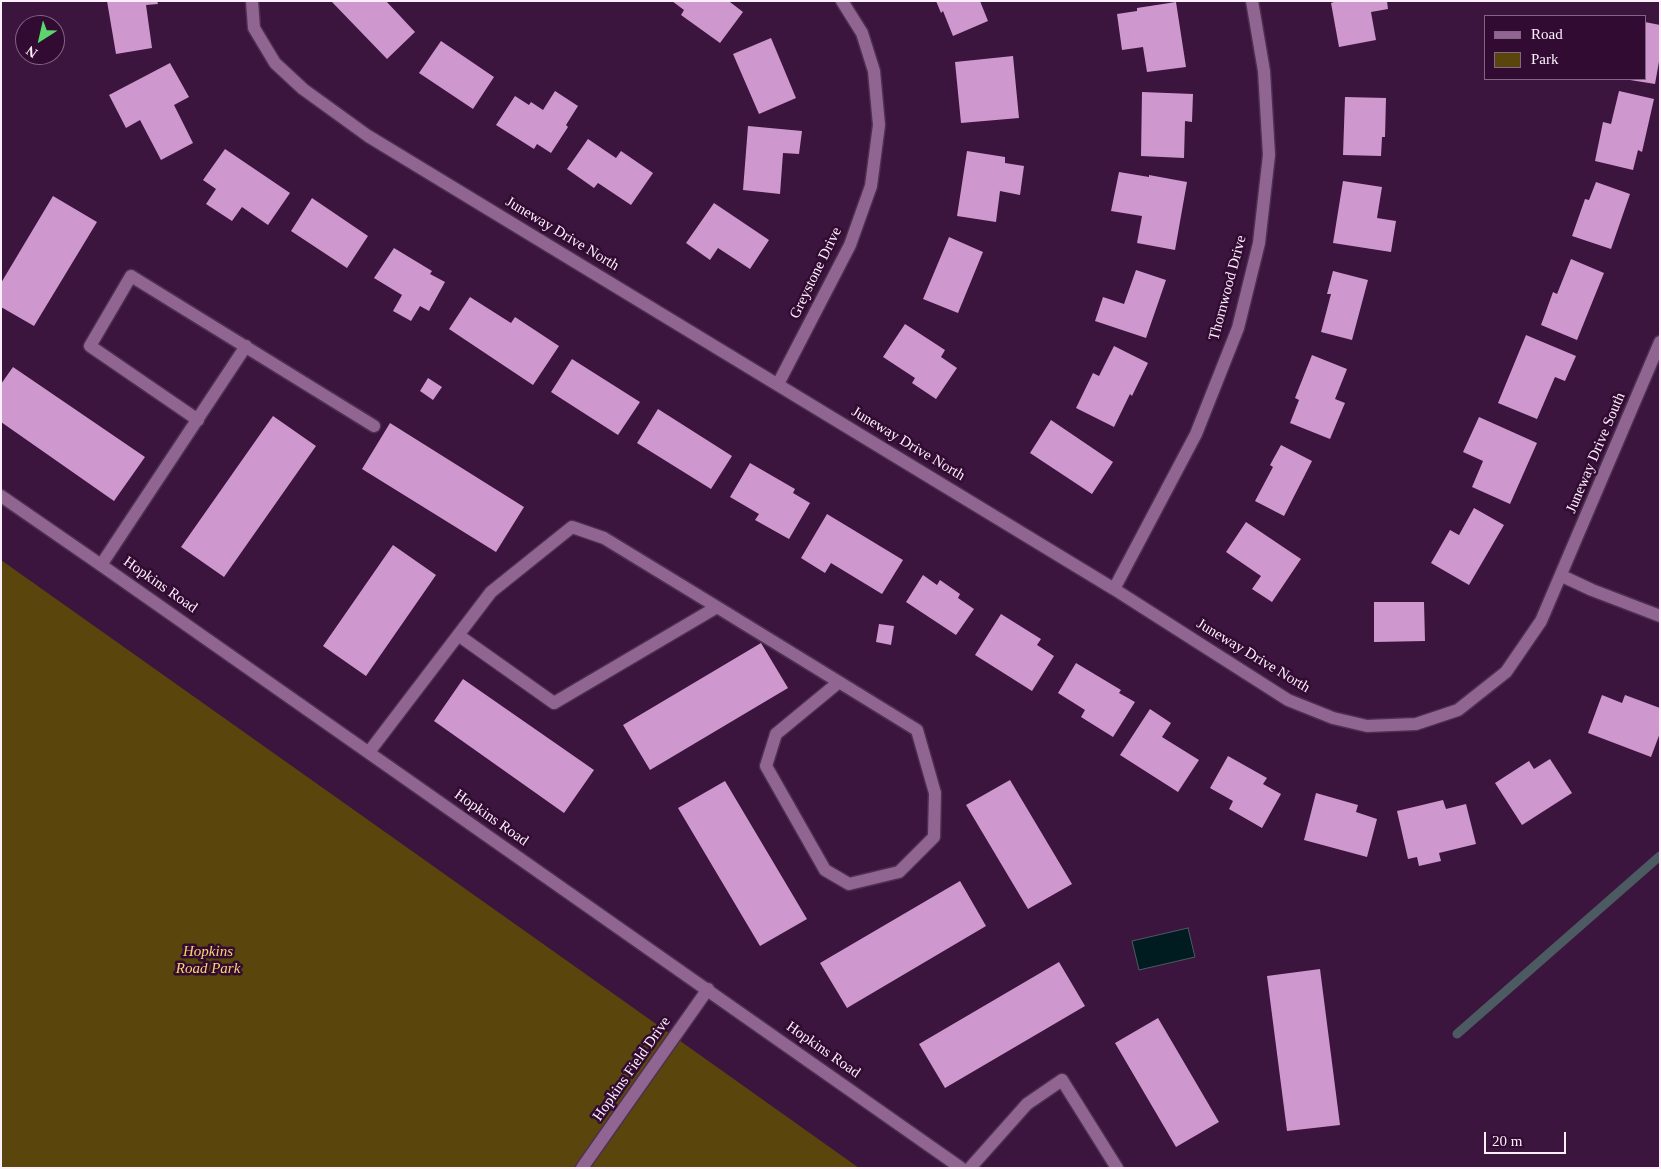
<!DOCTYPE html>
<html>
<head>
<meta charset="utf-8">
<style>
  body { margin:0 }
  #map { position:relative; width:1661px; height:1169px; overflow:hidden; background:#3b153d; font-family:Georgia,serif }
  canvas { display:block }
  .frame { position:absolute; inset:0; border:2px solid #feeffd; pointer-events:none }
  .legend { position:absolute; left:1484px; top:15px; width:162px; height:65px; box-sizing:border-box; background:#310b32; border:1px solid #836683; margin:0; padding:6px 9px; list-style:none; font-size:15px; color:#feeffd }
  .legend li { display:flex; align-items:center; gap:10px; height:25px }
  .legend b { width:25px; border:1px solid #836683 }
  .north { position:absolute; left:15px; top:15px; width:50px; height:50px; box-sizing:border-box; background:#310b32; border:1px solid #836683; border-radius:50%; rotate:215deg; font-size:14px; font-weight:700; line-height:20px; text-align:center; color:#feeffd }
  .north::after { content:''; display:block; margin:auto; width:18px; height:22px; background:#5dd56d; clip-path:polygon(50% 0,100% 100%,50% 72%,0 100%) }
  .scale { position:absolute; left:1484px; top:1132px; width:82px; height:22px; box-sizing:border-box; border:2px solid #feeffd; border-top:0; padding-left:6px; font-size:15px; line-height:18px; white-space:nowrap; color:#feeffd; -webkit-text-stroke:4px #310b32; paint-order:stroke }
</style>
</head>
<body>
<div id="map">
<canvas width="1661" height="1169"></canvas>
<div class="frame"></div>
<ul class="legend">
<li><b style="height:6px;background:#916592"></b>Road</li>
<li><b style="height:14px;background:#5a450c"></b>Park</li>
</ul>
<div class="north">N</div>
<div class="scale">20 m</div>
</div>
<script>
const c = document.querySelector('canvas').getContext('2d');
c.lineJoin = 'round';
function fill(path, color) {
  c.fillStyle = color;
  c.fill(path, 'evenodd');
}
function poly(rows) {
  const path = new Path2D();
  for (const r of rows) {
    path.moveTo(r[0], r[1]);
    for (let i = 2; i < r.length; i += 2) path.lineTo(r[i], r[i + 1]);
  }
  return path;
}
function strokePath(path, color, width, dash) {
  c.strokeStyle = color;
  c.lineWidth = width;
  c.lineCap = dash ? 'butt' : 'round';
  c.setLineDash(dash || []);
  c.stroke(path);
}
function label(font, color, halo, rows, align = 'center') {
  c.font = font + ' Georgia,serif';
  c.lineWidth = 5;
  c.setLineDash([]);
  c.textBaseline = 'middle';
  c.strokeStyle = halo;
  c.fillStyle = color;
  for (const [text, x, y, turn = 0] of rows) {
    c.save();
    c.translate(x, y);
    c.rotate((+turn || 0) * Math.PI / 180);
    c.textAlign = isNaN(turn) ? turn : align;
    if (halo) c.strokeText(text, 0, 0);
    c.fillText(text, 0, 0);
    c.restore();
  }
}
fill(poly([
  [1,560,707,1060,859,1168,1,1168]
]), '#5a450c');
const water = poly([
  [1188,928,1195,957,1139,970,1132,941,1188,928]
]);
fill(water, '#001c20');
strokePath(water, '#4c5b62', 1);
strokePath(poly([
  [1457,1034,1660,856]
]), '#4c5b62', 9);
fill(poly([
  [107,1,157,1,158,4,146,5,152,48,116,54],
  [333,1,386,1,415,32,387,59,332,2],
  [672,1,731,1,730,2,743,12,720,43,681,15,684,10],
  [936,1,980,1,988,21,953,36,943,11,941,13],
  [1337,1,1387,1,1388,9,1371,12,1376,40,1339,47,1331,3],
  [1176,2,1186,67,1147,72,1143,47,1122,50,1117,14,1137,11,1137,8],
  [1645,22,1660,25,1660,56,1655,84,1630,80,1645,79],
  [771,38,796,98,759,114,733,54],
  [441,41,494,77,473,109,419,73],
  [1013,56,1019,118,961,123,955,62],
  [170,63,189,97,174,105,193,143,161,160,140,120,126,128,109,95],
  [555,91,578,106,566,125,568,127,551,153,537,144,534,149,496,125,515,96,529,105,531,102,543,110],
  [1619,91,1654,99,1642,152,1638,150,1633,170,1595,161,1603,122,1611,124],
  [1142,92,1193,94,1192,122,1185,121,1184,158,1141,156],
  [1345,97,1386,98,1385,137,1382,137,1381,156,1343,155],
  [748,126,802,131,799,154,783,153,780,194,743,190],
  [588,139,616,158,621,151,653,173,631,205,598,183,594,188,567,169],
  [225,149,290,193,268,225,242,207,232,221,206,204,216,189,203,180],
  [967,151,1005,157,1005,163,1024,166,1020,195,1000,191,996,222,957,216],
  [1119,172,1149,177,1149,175,1187,182,1175,250,1137,243,1142,216,1111,211],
  [1343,181,1382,187,1377,218,1396,221,1391,252,1333,243],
  [1596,182,1630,194,1611,249,1572,236,1585,199,1589,200],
  [53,196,97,222,34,326,1,307,1,283],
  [312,198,368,236,347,268,291,231],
  [714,203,769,240,750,269,718,248,710,260,686,243],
  [949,237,983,252,958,313,923,299],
  [394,248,432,271,430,274,445,282,429,311,420,306,411,321,393,311,402,295,374,278],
  [1571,259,1604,273,1577,340,1541,325,1553,292,1557,294],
  [1136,270,1166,280,1146,338,1095,321,1103,297,1124,304],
  [1333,271,1368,280,1352,340,1321,332,1331,294,1327,294],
  [470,297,511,323,515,317,559,346,533,385,449,329],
  [905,324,945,350,941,357,957,368,936,399,912,383,915,378,883,357],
  [1526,335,1576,356,1565,381,1555,377,1537,419,1498,403],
  [1114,346,1148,363,1132,396,1130,394,1114,427,1076,408,1093,373,1099,376],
  [1312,355,1347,369,1335,399,1345,403,1330,439,1290,423,1299,400,1295,398],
  [572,359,640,402,618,435,551,392],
  [13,367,145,457,114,501,1,422,1,384],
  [428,378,442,387,433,400,420,391],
  [658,409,732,456,711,489,637,443],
  [273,416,316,446,224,577,181,547],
  [1479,417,1537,443,1510,504,1472,487,1483,461,1463,452],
  [1051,420,1113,462,1092,494,1030,453],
  [390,423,524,507,496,552,362,469],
  [1281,445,1312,461,1284,516,1255,501,1273,467,1270,465],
  [750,463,795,489,793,493,810,503,789,539,755,520,759,514,730,497],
  [1474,508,1504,525,1469,585,1431,563,1450,530,1459,535],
  [827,514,903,560,882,594,831,563,825,573,801,558],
  [1246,522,1301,559,1272,602,1252,589,1261,576,1226,552],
  [393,545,436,575,366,676,323,646],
  [923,575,937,585,940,580,960,594,958,598,974,609,956,635,906,602],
  [1374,602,1424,602,1425,641,1374,642],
  [1001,614,1041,639,1037,645,1054,656,1032,691,975,655],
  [879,624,894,626,891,645,876,642],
  [761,643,788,688,650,770,623,725],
  [1076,663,1121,690,1119,693,1135,702,1113,737,1081,717,1085,710,1058,693],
  [463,679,594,770,564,813,434,721],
  [1602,695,1622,703,1625,695,1660,708,1660,733,1651,757,1588,733],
  [1150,709,1171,723,1162,737,1199,760,1178,792,1120,755],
  [1228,756,1267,778,1263,784,1281,794,1262,828,1229,809,1233,801,1210,788],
  [1550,759,1572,793,1522,825,1495,783,1529,761,1534,769],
  [1010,780,1072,884,1028,909,966,805],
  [725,781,807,919,760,946,678,808],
  [1316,793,1358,805,1356,812,1377,819,1367,857,1304,840],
  [1443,800,1446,809,1466,804,1476,844,1439,853,1441,861,1419,866,1417,857,1408,859,1397,811],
  [960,881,986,926,847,1008,820,963],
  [1059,962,1085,1006,945,1088,919,1044],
  [1320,969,1340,1125,1287,1131,1267,976],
  [1158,1018,1219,1122,1176,1147,1115,1043]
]), '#ce98cf');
const service = poly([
  [198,420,90,346,131,276,374,426],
  [101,565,246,346],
  [458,635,554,703,717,607],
  [369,752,491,592,572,527,604,538,717,607,839,682,917,730,935,793,934,837,899,872,849,884,825,870,766,766,776,734,839,682],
  [582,1168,708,989],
  [970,1168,1027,1104,1062,1080,1117,1168]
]);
const minor = poly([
  [252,1,254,28,275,63,303,89,368,136,1114,589,1288,700,1333,718,1367,726,1416,724,1458,710,1506,672,1541,621,1660,342],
  [778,384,850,245,871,186,879,125,874,71,862,33,842,1],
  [1562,576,1592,590,1660,616],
  [1114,589,1196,434,1238,328,1259,243,1269,155,1264,71,1252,1]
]);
const tertiary = poly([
  [1,496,101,565,961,1168]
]);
strokePath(service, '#4d304f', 15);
strokePath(minor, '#4d304f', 15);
strokePath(tertiary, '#4d304f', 15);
strokePath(service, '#916592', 12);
strokePath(minor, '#916592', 12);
strokePath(tertiary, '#916592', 12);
label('15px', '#feeffd', '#310b32', [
  ["Juneway Drive North",562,234,31],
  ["Greystone Drive",816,273,-64],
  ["Thornwood Drive",1228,288,-75],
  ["Juneway Drive North",908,444,31],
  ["Juneway Drive South",1596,453,-67],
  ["Hopkins Road",160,585,35],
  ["Juneway Drive North",1253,656,31],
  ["Hopkins Road",491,818,35],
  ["Hopkins Road",823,1050,35],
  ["Hopkins Field Drive",632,1069,-55]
]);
label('italic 15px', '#fed36f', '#310b32', [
  ["Hopkins",208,952],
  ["Road Park",208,969]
]);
</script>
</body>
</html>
